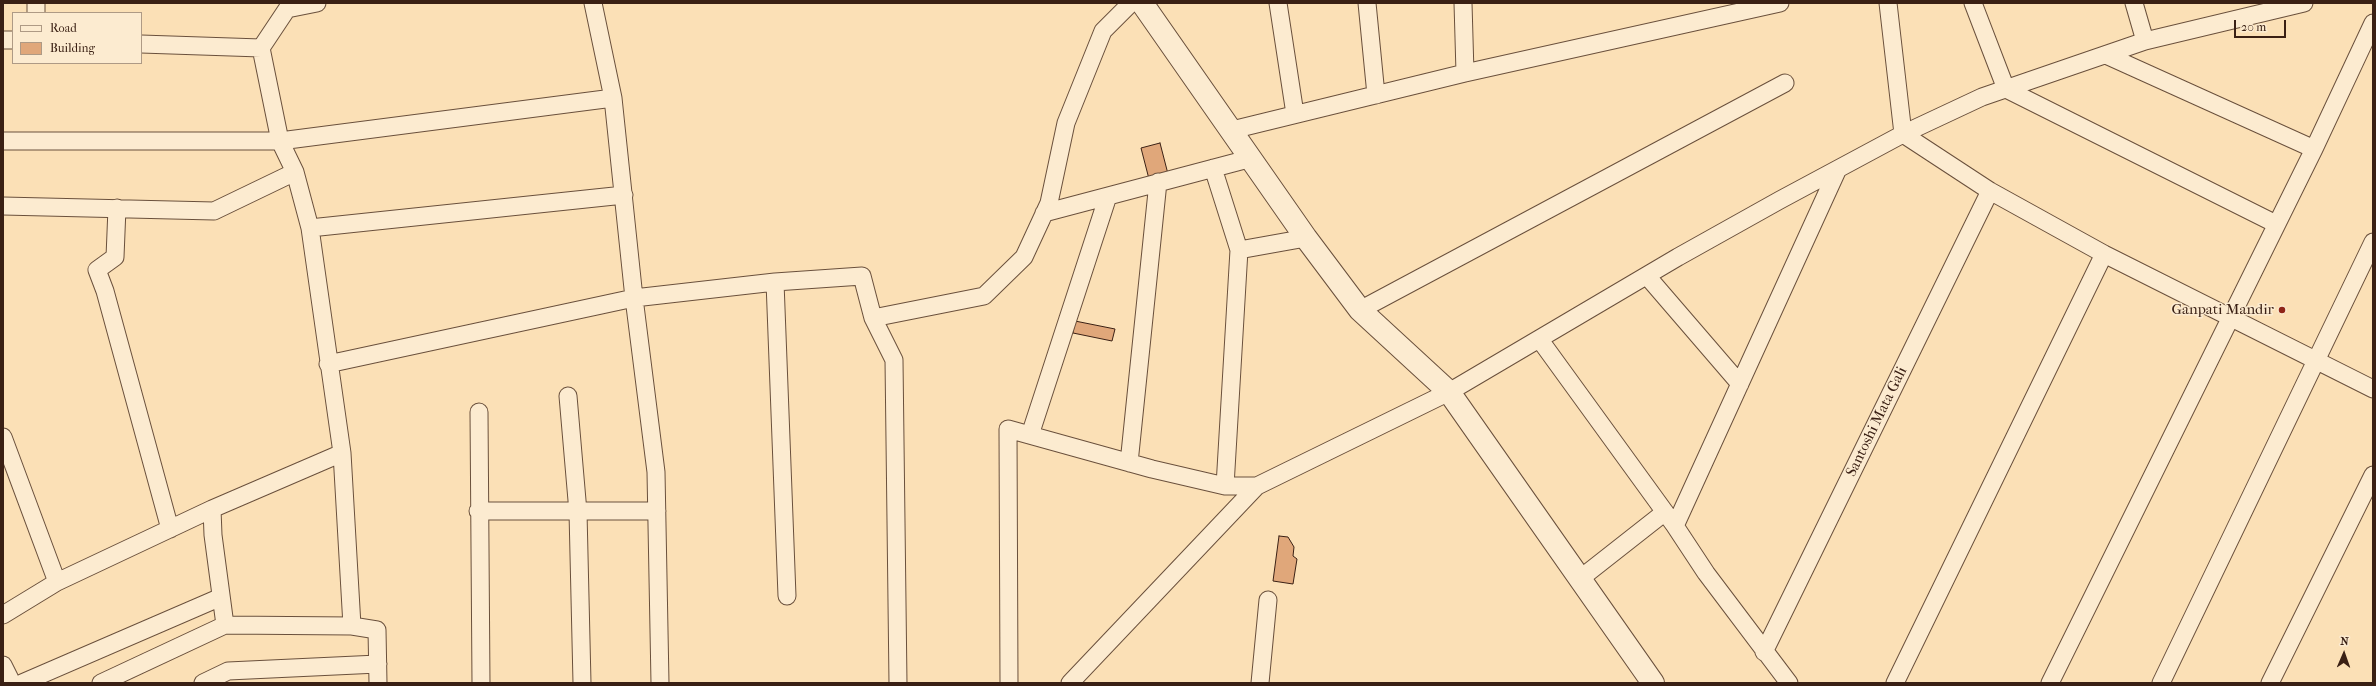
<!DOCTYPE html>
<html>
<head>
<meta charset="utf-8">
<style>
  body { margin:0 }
  #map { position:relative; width:2376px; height:686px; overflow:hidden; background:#fbe0b6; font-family:"IM FELL French Canon",serif }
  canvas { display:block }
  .frame { position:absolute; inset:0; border:4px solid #3a2014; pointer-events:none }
  .legend { position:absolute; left:12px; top:12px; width:130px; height:52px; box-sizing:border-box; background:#fcebd0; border:1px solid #ae9a85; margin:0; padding:5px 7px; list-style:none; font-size:12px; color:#3a2014 }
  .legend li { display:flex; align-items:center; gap:8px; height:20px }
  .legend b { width:20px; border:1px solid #ae9a85 }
  .north { position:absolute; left:2324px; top:634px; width:40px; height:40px; -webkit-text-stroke:3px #fcebd0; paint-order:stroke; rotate:2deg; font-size:11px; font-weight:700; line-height:16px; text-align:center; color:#3a2014 }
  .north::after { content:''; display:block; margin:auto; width:14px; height:18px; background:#3a2014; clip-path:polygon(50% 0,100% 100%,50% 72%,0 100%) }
  .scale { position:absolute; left:2234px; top:20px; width:52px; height:18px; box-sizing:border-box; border:2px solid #3a2014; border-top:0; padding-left:5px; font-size:12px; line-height:14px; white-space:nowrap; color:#3a2014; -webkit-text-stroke:3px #fcebd0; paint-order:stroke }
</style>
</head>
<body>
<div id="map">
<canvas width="2376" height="686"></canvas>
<div class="frame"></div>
<ul class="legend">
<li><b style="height:5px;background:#fcebd0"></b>Road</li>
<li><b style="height:11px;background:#e0a77a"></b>Building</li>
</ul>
<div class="north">N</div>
<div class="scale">20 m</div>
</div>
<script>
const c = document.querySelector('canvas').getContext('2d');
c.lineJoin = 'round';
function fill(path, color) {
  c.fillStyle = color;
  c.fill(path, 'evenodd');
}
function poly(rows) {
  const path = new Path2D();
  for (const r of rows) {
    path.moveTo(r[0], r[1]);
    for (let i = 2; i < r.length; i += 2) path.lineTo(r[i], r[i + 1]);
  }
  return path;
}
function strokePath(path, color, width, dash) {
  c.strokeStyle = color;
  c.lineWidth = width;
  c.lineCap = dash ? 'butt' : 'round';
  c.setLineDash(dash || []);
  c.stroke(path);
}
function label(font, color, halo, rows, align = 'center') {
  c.font = font + ' "IM FELL French Canon",serif';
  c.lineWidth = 3;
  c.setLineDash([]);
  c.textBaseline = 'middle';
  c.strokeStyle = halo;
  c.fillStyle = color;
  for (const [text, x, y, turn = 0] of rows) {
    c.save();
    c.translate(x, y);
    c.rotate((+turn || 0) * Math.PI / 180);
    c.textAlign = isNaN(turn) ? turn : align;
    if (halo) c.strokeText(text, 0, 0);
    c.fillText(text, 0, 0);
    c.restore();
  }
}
const building = poly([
  [1160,143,1168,174,1149,179,1141,148,1160,143],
  [1075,321,1115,329,1112,341,1073,333,1075,321],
  [1279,536,1288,537,1294,547,1293,556,1297,559,1293,584,1273,581,1279,536]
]);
fill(building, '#e0a77a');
strokePath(building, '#3a2014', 1);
const minor = poly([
  [593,3,613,98,634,298,656,472,660,683],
  [1278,3,1295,114],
  [1367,3,1376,95],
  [1463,3,1465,73],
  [1888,3,1903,134,1990,191,2104,254,2373,389],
  [1973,3,2006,89,2276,224],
  [2134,3,2145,41],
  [287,9,317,3],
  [36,13,36,3],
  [3,40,13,40],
  [141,44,261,48,291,3],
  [261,48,280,141,295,172,310,228,342,453,352,626,225,625,213,535,212,509,342,453],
  [2106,55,2314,149],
  [1232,130,1465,73,1780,3],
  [3,141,280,141,613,98],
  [1213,168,1239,250,1225,486],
  [3,206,214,211,295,172],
  [117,208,115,257,97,270,105,291,170,529],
  [1044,213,1252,158],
  [310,228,624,195],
  [1239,250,1306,238],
  [1647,276,1740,384],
  [775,282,862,276,873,318,894,360,898,683],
  [1360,310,1785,83],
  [873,318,984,296,1024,257,1049,203,1066,123,1103,31,1131,3],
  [1540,340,1675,526,1706,573,1789,683],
  [328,364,634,298,775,282,787,596],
  [568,396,578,512,582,683],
  [479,412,481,683],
  [1030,435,1108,196],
  [3,437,57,582],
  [1129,463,1158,182],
  [478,511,657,511],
  [1675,526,1837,171],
  [1581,578,1665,512],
  [3,615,57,582,212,509],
  [352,626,377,630,378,683],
  [1764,652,1990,191],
  [3,665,12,683],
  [22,683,221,597],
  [101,683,225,625],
  [203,683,228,671,378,664],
  [1009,683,1008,429,1152,469,1225,486,1257,486],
  [1070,683,1257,486,1449,392,1678,257,1780,200,1903,134,1982,97,2145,41,2304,3],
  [1260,683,1268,600],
  [1895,683,2104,254],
  [2050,683,2314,149,2373,23],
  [2161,683,2373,242],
  [2270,683,2373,475]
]);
const tertiary = poly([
  [1142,3,1306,238,1360,310,1449,392,1653,683]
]);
strokePath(minor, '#6a503c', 19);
strokePath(tertiary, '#6a503c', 24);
strokePath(minor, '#fcebd0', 17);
strokePath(tertiary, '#fcebd0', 22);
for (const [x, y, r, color] of [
  [2282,310,4,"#8f2418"]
]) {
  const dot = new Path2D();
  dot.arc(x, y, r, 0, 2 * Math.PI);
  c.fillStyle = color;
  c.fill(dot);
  strokePath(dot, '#fcebd0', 1.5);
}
label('15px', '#3a2014', '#fcebd0', [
  ["Ganpati Mandir",2274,310]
], 'right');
label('15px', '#3a2014', '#fcebd0', [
  ["Santoshi Mata Gali",1877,422,-64]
]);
</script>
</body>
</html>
